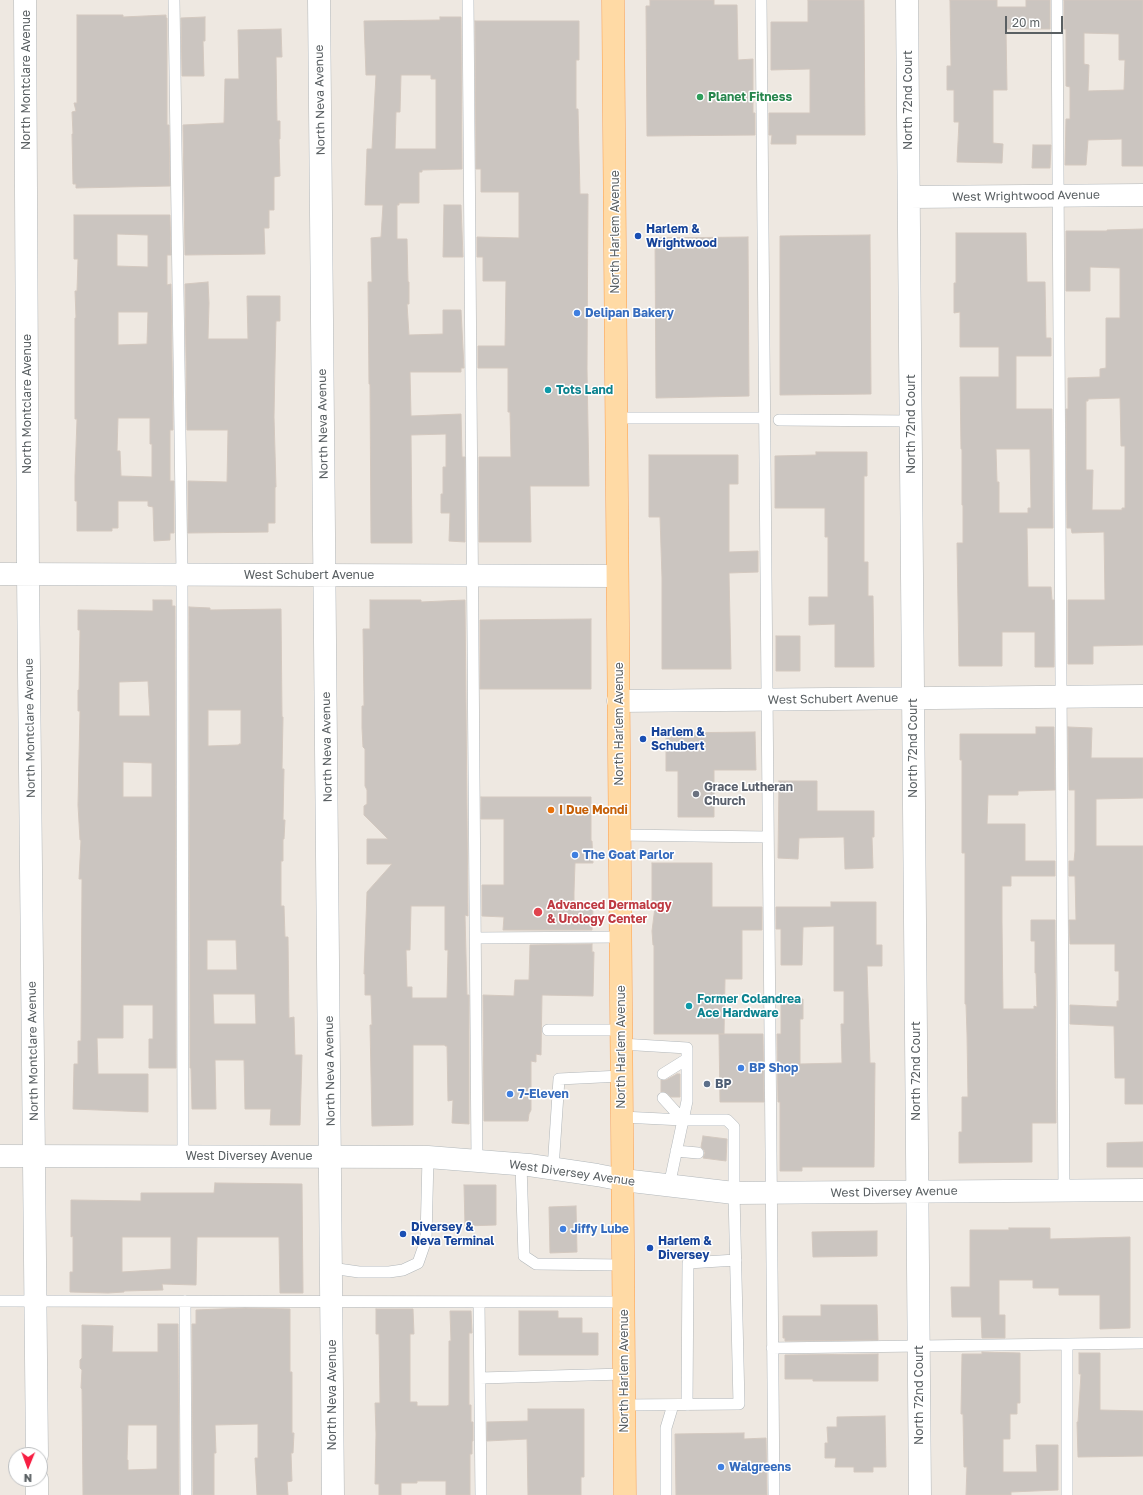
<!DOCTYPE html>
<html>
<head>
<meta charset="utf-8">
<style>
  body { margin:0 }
  #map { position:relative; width:1143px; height:1495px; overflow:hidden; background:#eee8e1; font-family:"Golos Text",sans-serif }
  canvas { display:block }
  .north { position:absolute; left:8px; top:1447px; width:40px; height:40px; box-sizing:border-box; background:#fff; border:1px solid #bdbfc1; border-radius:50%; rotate:181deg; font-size:11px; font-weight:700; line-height:16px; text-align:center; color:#5a6063 }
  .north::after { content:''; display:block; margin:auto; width:14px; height:18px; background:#f71e42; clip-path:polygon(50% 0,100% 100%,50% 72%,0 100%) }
  .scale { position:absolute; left:1005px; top:16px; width:58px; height:18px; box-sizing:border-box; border:2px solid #5a6063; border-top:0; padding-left:5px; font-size:12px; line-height:14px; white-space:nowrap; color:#5a6063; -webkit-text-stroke:3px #fff; paint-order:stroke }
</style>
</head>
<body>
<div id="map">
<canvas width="1143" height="1495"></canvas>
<div class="north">N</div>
<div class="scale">20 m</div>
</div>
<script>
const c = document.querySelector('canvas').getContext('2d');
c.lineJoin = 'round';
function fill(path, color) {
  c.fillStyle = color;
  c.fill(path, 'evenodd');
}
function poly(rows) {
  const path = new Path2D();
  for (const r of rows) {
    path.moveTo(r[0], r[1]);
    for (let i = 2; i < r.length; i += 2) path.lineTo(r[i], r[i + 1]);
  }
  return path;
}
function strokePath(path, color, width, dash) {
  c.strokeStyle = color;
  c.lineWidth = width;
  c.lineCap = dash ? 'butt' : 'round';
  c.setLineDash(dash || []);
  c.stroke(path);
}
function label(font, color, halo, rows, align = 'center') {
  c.font = font + ' "Golos Text",sans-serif';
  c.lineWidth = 3;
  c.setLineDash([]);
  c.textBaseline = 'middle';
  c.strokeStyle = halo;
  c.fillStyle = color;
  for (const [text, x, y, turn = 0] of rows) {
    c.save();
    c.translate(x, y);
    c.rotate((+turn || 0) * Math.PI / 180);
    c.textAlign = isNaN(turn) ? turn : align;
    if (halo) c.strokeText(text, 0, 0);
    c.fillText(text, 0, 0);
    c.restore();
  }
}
const building = poly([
  [650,0,714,0,714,5,737,5,738,60,753,59,753,113,755,113,755,135,647,136,646,6,650,6,650,0],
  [808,0,864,0,865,135,796,135,796,144,771,144,772,135,769,135,769,113,810,113,810,69,771,70,771,22,808,22,808,0],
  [950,0,997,0,997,7,1026,7,1026,0,1050,0,1050,29,1006,29,1007,90,993,90,993,143,1003,144,1002,163,957,162,959,122,954,122,954,90,947,90,947,66,951,66,950,0],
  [1064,0,1143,0,1143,166,1122,166,1122,139,1088,140,1086,165,1065,165,1066,119,1070,119,1070,87,1066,86,1066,29,1064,29,1064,0],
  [1084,33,1119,34,1119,60,1125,60,1124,90,1088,91,1089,65,1084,64,1084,33],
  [77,15,123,15,123,17,166,15,166,18,167,18,167,125,169,125,170,186,76,188,76,184,73,184,72,134,73,134,72,112,76,111,74,103,77,103,77,15],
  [205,17,205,41,203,41,204,76,182,76,181,18,205,17],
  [440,17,461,17,462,169,422,170,422,172,419,172,419,203,399,203,399,205,397,205,397,239,407,239,408,282,409,282,409,304,407,304,409,335,443,334,443,310,461,310,464,368,461,368,461,372,410,372,411,416,461,414,462,457,465,457,465,542,449,541,450,513,441,513,441,494,443,494,443,467,446,467,446,434,411,435,412,543,371,543,370,384,369,384,368,282,372,282,371,238,381,237,383,205,365,205,367,149,372,149,376,75,366,75,364,21,440,20,440,17],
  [401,75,431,75,431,79,436,79,436,149,395,149,396,112,400,112,401,75],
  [475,21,579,21,579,60,576,60,576,109,578,109,580,194,588,194,587,369,589,486,530,486,531,542,479,542,479,457,511,457,510,412,508,412,508,368,478,368,478,346,505,346,506,281,483,281,483,257,477,257,477,237,519,238,519,192,481,192,481,169,476,169,475,21],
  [281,29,282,57,276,57,277,121,280,121,280,139,279,139,280,176,274,177,274,210,269,210,269,228,264,228,265,254,185,255,183,125,224,123,225,79,239,79,238,30,281,29],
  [1033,145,1051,145,1050,168,1032,168,1033,145],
  [444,205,461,205,463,257,443,257,444,205],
  [74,215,170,215,171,255,167,255,167,285,171,284,173,430,170,430,170,481,174,481,174,533,170,533,170,540,154,541,153,507,148,506,148,501,118,501,118,528,112,528,112,531,77,531,77,501,75,501,75,476,77,419,75,419,75,318,76,318,75,291,77,291,78,259,74,259,74,215],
  [117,234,148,235,148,267,117,266,117,234],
  [118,312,148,312,147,344,118,345,118,312],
  [118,418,150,418,150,444,152,444,152,477,121,476,120,451,117,451,118,418],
  [1143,229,1143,645,1093,646,1093,664,1068,664,1068,600,1105,600,1104,532,1072,533,1071,528,1067,528,1066,409,1068,409,1068,378,1100,377,1100,369,1106,368,1106,318,1120,318,1120,268,1090,267,1090,291,1066,291,1066,231,1107,231,1107,230,1143,229],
  [1120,398,1121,446,1125,446,1125,508,1122,508,1122,510,1092,510,1093,470,1086,470,1086,401,1088,401,1088,399,1120,398],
  [956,233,1026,233,1027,282,1045,282,1046,338,1051,338,1051,356,1016,356,1016,409,1052,409,1053,528,1027,528,1028,587,1051,587,1052,600,1054,600,1054,667,1035,667,1035,632,1002,632,1002,666,959,666,957,543,963,543,963,505,962,505,962,449,961,449,960,377,999,377,999,347,960,347,960,312,954,313,954,283,956,283,956,233],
  [996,449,1030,449,1031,508,1028,508,1028,513,999,513,999,482,997,482,996,449],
  [870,235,871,394,780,395,780,236,870,235],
  [748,237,749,396,656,398,655,238,748,237],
  [208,282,209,303,208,339,248,339,247,296,280,296,280,321,276,321,275,365,274,417,276,487,275,487,275,523,268,523,268,532,188,533,188,481,227,482,228,430,187,430,185,284,208,282],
  [816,452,867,452,867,476,864,476,864,562,868,562,868,596,873,596,874,667,835,667,835,624,809,625,809,597,828,597,828,537,825,537,825,508,775,508,775,456,816,455,816,452],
  [649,455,738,455,738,484,729,484,729,552,758,551,758,572,729,573,731,669,662,669,662,578,660,517,649,517,649,455],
  [153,600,172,600,172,606,175,606,176,1068,149,1068,149,1039,153,1039,153,1005,123,1005,123,1038,97,1038,98,1074,148,1074,148,1112,73,1109,74,1064,78,1064,78,1041,81,1041,82,879,79,879,81,840,80,840,78,805,80,711,78,711,78,690,79,690,80,630,78,630,78,610,153,611,153,600],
  [148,681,150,716,119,716,119,682,148,681],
  [123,762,152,763,152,797,123,797,123,762],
  [370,600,421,600,421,602,465,600,468,916,465,915,467,995,469,995,469,1124,452,1123,453,1100,448,1101,447,1046,445,1046,445,1045,413,1045,413,1125,372,1126,370,1025,372,1025,371,995,365,995,365,974,364,974,367,892,392,864,367,864,367,839,388,839,364,815,364,806,367,804,367,790,365,786,365,749,363,747,362,728,362,706,364,706,363,629,370,629,370,600],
  [411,906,445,906,445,950,448,950,447,998,412,998,412,987,407,987,406,950,410,950,411,906],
  [189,607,210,608,210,610,281,609,282,717,283,717,282,769,284,769,283,820,285,820,284,839,283,839,283,861,281,861,281,906,284,906,285,937,288,937,289,1018,294,1017,295,1055,302,1055,300,1125,270,1125,271,1109,245,1109,244,1060,215,1060,216,1109,192,1109,191,1068,190,1068,189,607],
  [208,710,241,710,241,744,239,744,239,745,208,746,208,710],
  [207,940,236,940,237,970,207,970,207,940],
  [213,994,255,994,256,1024,214,1024,213,994],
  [591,619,591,689,480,689,480,620,591,619],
  [776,636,800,636,800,671,776,671,776,636],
  [1036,727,1054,727,1055,790,1018,791,1018,795,988,795,987,824,1025,824,1025,861,1055,861,1055,876,1011,876,1011,886,1002,886,1002,922,1003,1009,1034,1009,1034,1006,1037,1007,1036,973,1035,973,1035,941,1031,941,1031,920,1055,920,1056,1123,1032,1123,1032,1162,959,1163,959,1132,962,1132,962,1097,968,1097,967,1034,966,1004,965,1004,965,853,962,853,962,760,960,760,960,734,1036,734,1036,727],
  [1068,727,1092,728,1091,758,1143,758,1143,798,1096,799,1096,846,1143,846,1143,1104,1125,1104,1125,1078,1115,1078,1114,1026,1070,1024,1070,1005,1117,1007,1117,1001,1119,1001,1119,971,1115,971,1115,944,1070,944,1069,920,1076,920,1075,876,1069,876,1069,861,1074,861,1075,851,1075,790,1069,790,1068,727],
  [755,732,756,770,714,770,714,817,678,817,678,771,666,771,666,733,755,732],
  [779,781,817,781,817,811,874,811,874,837,872,837,873,868,845,869,844,837,799,838,798,859,778,858,779,781],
  [481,797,591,797,591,841,592,841,593,863,575,863,574,892,574,907,593,908,592,930,503,930,504,917,482,916,482,885,504,885,504,819,481,819,481,797],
  [652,863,712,863,712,907,762,907,762,930,742,930,742,979,725,979,724,1034,654,1034,654,945,653,945,652,931,655,907,652,907,652,863],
  [831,902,876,902,876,945,882,945,882,966,867,966,870,1063,875,1063,874,1167,802,1167,802,1171,780,1171,780,1102,778,1102,777,1034,781,1034,781,1000,803,999,803,1019,800,1019,800,1064,842,1063,841,1024,844,1024,844,991,834,991,834,926,803,927,802,965,781,965,781,929,776,929,776,907,831,907,831,902],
  [592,944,592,952,594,952,593,996,542,995,541,1055,536,1054,536,1062,531,1061,531,1110,529,1114,528,1121,484,1121,483,995,514,996,515,980,529,980,530,945,592,944],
  [719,1034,763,1034,764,1102,720,1102,719,1034],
  [677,1074,680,1074,680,1097,671,1097,665,1092,661,1092,661,1080,666,1080,677,1074],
  [703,1136,727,1139,726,1161,703,1158,705,1153,704,1150,701,1147,703,1136],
  [1143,1142,1143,1167,1107,1167,1107,1143,1143,1142],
  [215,1183,302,1184,303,1293,280,1293,279,1237,197,1237,196,1285,162,1284,163,1290,124,1291,124,1292,108,1293,70,1292,70,1272,73,1272,73,1236,71,1237,71,1200,141,1201,141,1193,214,1193,215,1183],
  [122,1237,171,1237,171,1269,122,1272,122,1237],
  [464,1185,496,1185,496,1225,465,1226,464,1185],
  [576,1206,577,1252,550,1253,549,1207,576,1206],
  [1009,1228,1050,1228,1050,1239,1130,1237,1130,1328,1100,1329,1100,1295,1059,1295,1059,1288,1033,1288,1033,1280,999,1280,999,1315,1005,1315,1005,1338,982,1338,981,1317,952,1317,951,1287,970,1287,970,1230,1009,1230,1009,1228],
  [877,1231,877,1256,813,1257,812,1232,877,1231],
  [821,1305,877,1305,878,1340,785,1341,785,1338,783,1338,783,1316,821,1316,821,1305],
  [245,1308,290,1309,290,1372,292,1372,292,1433,294,1433,293,1453,291,1453,292,1481,287,1482,288,1495,257,1495,255,1458,258,1458,258,1424,215,1425,216,1453,214,1453,214,1495,193,1495,192,1324,196,1324,196,1310,245,1308],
  [376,1309,413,1309,414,1334,410,1334,410,1402,417,1402,417,1406,447,1406,449,1405,449,1341,451,1341,450,1311,471,1311,472,1333,469,1333,469,1405,471,1405,471,1422,473,1422,473,1441,472,1441,472,1454,470,1454,470,1495,446,1495,446,1481,417,1481,417,1483,401,1483,401,1495,379,1495,379,1484,375,1484,376,1434,375,1403,380,1403,379,1334,376,1334,376,1309],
  [519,1311,558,1311,558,1318,582,1318,582,1333,598,1333,598,1355,519,1355,519,1311],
  [158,1324,178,1324,179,1495,83,1495,82,1389,81,1388,82,1370,80,1368,80,1360,82,1358,82,1325,113,1326,112,1352,158,1352,158,1324],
  [128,1425,157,1425,157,1469,128,1470,128,1460,127,1460,128,1425],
  [982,1352,1020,1353,1020,1403,1017,1403,1017,1414,1010,1414,1010,1439,1003,1439,1003,1472,1037,1472,1036,1445,1058,1445,1058,1490,1011,1492,1011,1495,966,1495,967,1467,964,1467,963,1414,961,1414,962,1354,982,1354,982,1352],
  [1079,1353,1100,1353,1100,1410,1143,1411,1143,1456,1078,1457,1077,1422,1078,1422,1081,1374,1079,1374,1079,1353],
  [878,1354,878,1381,813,1381,813,1379,785,1379,785,1355,878,1354],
  [528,1409,584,1409,584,1477,581,1477,581,1495,528,1495,527,1439,487,1441,487,1422,528,1421,528,1409],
  [885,1416,886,1467,873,1467,873,1472,854,1472,854,1467,835,1467,836,1458,825,1458,825,1443,828,1443,827,1427,837,1427,837,1417,885,1416],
  [744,1433,744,1439,766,1438,767,1495,676,1495,675,1434,744,1433]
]);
fill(building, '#cbc5c0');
strokePath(building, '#d3c8bf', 1);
const lane = poly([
  [174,0,182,575,183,1156],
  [468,0,477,1160],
  [761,0,774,1495],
  [1057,0,1064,1190],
  [616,418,764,418],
  [779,420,911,421],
  [619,835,768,837],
  [476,938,620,937],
  [548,1030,621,1030],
  [621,1044,687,1048,687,1101,683,1120,727,1120,734,1127,734,1193,739,1404,624,1405],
  [663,1074,687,1059],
  [663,1098,683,1120],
  [622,1117,683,1120],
  [676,1151,698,1153],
  [521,1165,524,1256,536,1264,623,1265],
  [553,1169,559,1079,621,1076],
  [669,1186,683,1120],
  [331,1268,359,1272,389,1272,403,1270,418,1263,426,1240,428,1157],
  [0,1301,623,1302],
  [185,1301,186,1495],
  [479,1302,481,1495],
  [1067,1345,1067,1495],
  [772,1348,1143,1343],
  [480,1378,624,1374],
  [687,1405,688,1263,736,1260],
  [666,1495,666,1428,673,1405]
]);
const street = poly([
  [25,0,28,574,37,1455],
  [319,0,333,1495],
  [907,0,920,1495],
  [909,197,1143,195],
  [0,574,617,576],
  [618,701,1143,696],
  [623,1180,734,1193,1143,1190],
  [37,1479,37,1495]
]);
const secondary = poly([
  [0,1156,428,1157,529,1165,597,1175,623,1180]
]);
const primary = poly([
  [613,0,625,1495]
]);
strokePath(lane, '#b2b7ba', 12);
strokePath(street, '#b2b7ba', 23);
strokePath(secondary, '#b1b7ba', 23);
strokePath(primary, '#fd9f4b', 23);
strokePath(lane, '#fff', 11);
strokePath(street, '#fff', 22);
strokePath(secondary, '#fff', 22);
strokePath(primary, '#ffdaa5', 22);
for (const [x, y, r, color] of [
  [700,97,4,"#2e9e5b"],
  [638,236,4,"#1a4fb4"],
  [577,313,4,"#3f7fe0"],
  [548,390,4,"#0f9aa8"],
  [643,739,4,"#1a4fb4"],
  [696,794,4,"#6b7280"],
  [551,810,4,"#e8710a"],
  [575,855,4,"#3f7fe0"],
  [538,912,5,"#e0444e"],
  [689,1006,4,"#0f9aa8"],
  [741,1068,4,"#3f7fe0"],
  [707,1084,4,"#5c6f8a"],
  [510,1094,4,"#3f7fe0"],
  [563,1229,4,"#3f7fe0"],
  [403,1234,4,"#1a4fb4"],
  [650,1248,4,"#1a4fb4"],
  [721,1467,4,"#3f7fe0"]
]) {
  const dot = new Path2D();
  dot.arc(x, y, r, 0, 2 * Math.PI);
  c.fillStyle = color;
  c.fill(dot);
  strokePath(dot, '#fff', 1.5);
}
label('12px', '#5a6063', '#fff', [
  ["North Montclare Avenue",26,80,-90],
  ["North Neva Avenue",320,100,-91],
  ["North 72nd Court",908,100,-90],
  ["West Wrightwood Avenue",1026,196,-1],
  ["North Harlem Avenue",615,232,-90],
  ["North Montclare Avenue",27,404,-90],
  ["North Neva Avenue",323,424,-91],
  ["North 72nd Court",911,424,-90],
  ["West Schubert Avenue",309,575],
  ["West Schubert Avenue",833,699,-1],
  ["North Harlem Avenue",619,724,-90],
  ["North Montclare Avenue",30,728,-91],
  ["North Neva Avenue",327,747,-91],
  ["North 72nd Court",913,748,-90],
  ["North Harlem Avenue",621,1047,-90],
  ["North Montclare Avenue",33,1051,-91],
  ["North Neva Avenue",330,1071,-91],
  ["North 72nd Court",916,1071,-90],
  ["West Diversey Avenue",249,1156],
  ["West Diversey Avenue",572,1173,8],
  ["West Diversey Avenue",894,1192,-1],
  ["North Harlem Avenue",624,1371,-90],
  ["North Neva Avenue",332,1395,-90],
  ["North 72nd Court",919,1395,-90]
]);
label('bold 12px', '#27864d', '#fff', [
  ["Planet Fitness",708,97]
], 'left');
label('bold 12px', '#164399', '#fff', [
  ["Harlem &",646,229],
  ["Wrightwood",646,243],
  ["Harlem &",651,732],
  ["Schubert",651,746],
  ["Diversey &",411,1227],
  ["Neva Terminal",411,1241],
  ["Harlem &",658,1241],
  ["Diversey",658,1255]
], 'left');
label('bold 12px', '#366cbe', '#fff', [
  ["Delipan Bakery",585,313],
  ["The Goat Parlor",583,855],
  ["BP Shop",749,1068],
  ["7-Eleven",518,1094],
  ["Jiffy Lube",571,1229],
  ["Walgreens",729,1467]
], 'left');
label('bold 12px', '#0d838f', '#fff', [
  ["Tots Land",556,390],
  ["Former Colandrea",697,999],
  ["Ace Hardware",697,1013]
], 'left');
label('bold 12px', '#5b616d', '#fff', [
  ["Grace Lutheran",704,787],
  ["Church",704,801]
], 'left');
label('bold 12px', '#c56008', '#fff', [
  ["I Due Mondi",559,810]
], 'left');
label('bold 12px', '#be3a42', '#fff', [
  ["Advanced Dermalogy",547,905],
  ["& Urology Center",547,919]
], 'left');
label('bold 12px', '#4e5e75', '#fff', [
  ["BP",715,1084]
], 'left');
</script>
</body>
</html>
